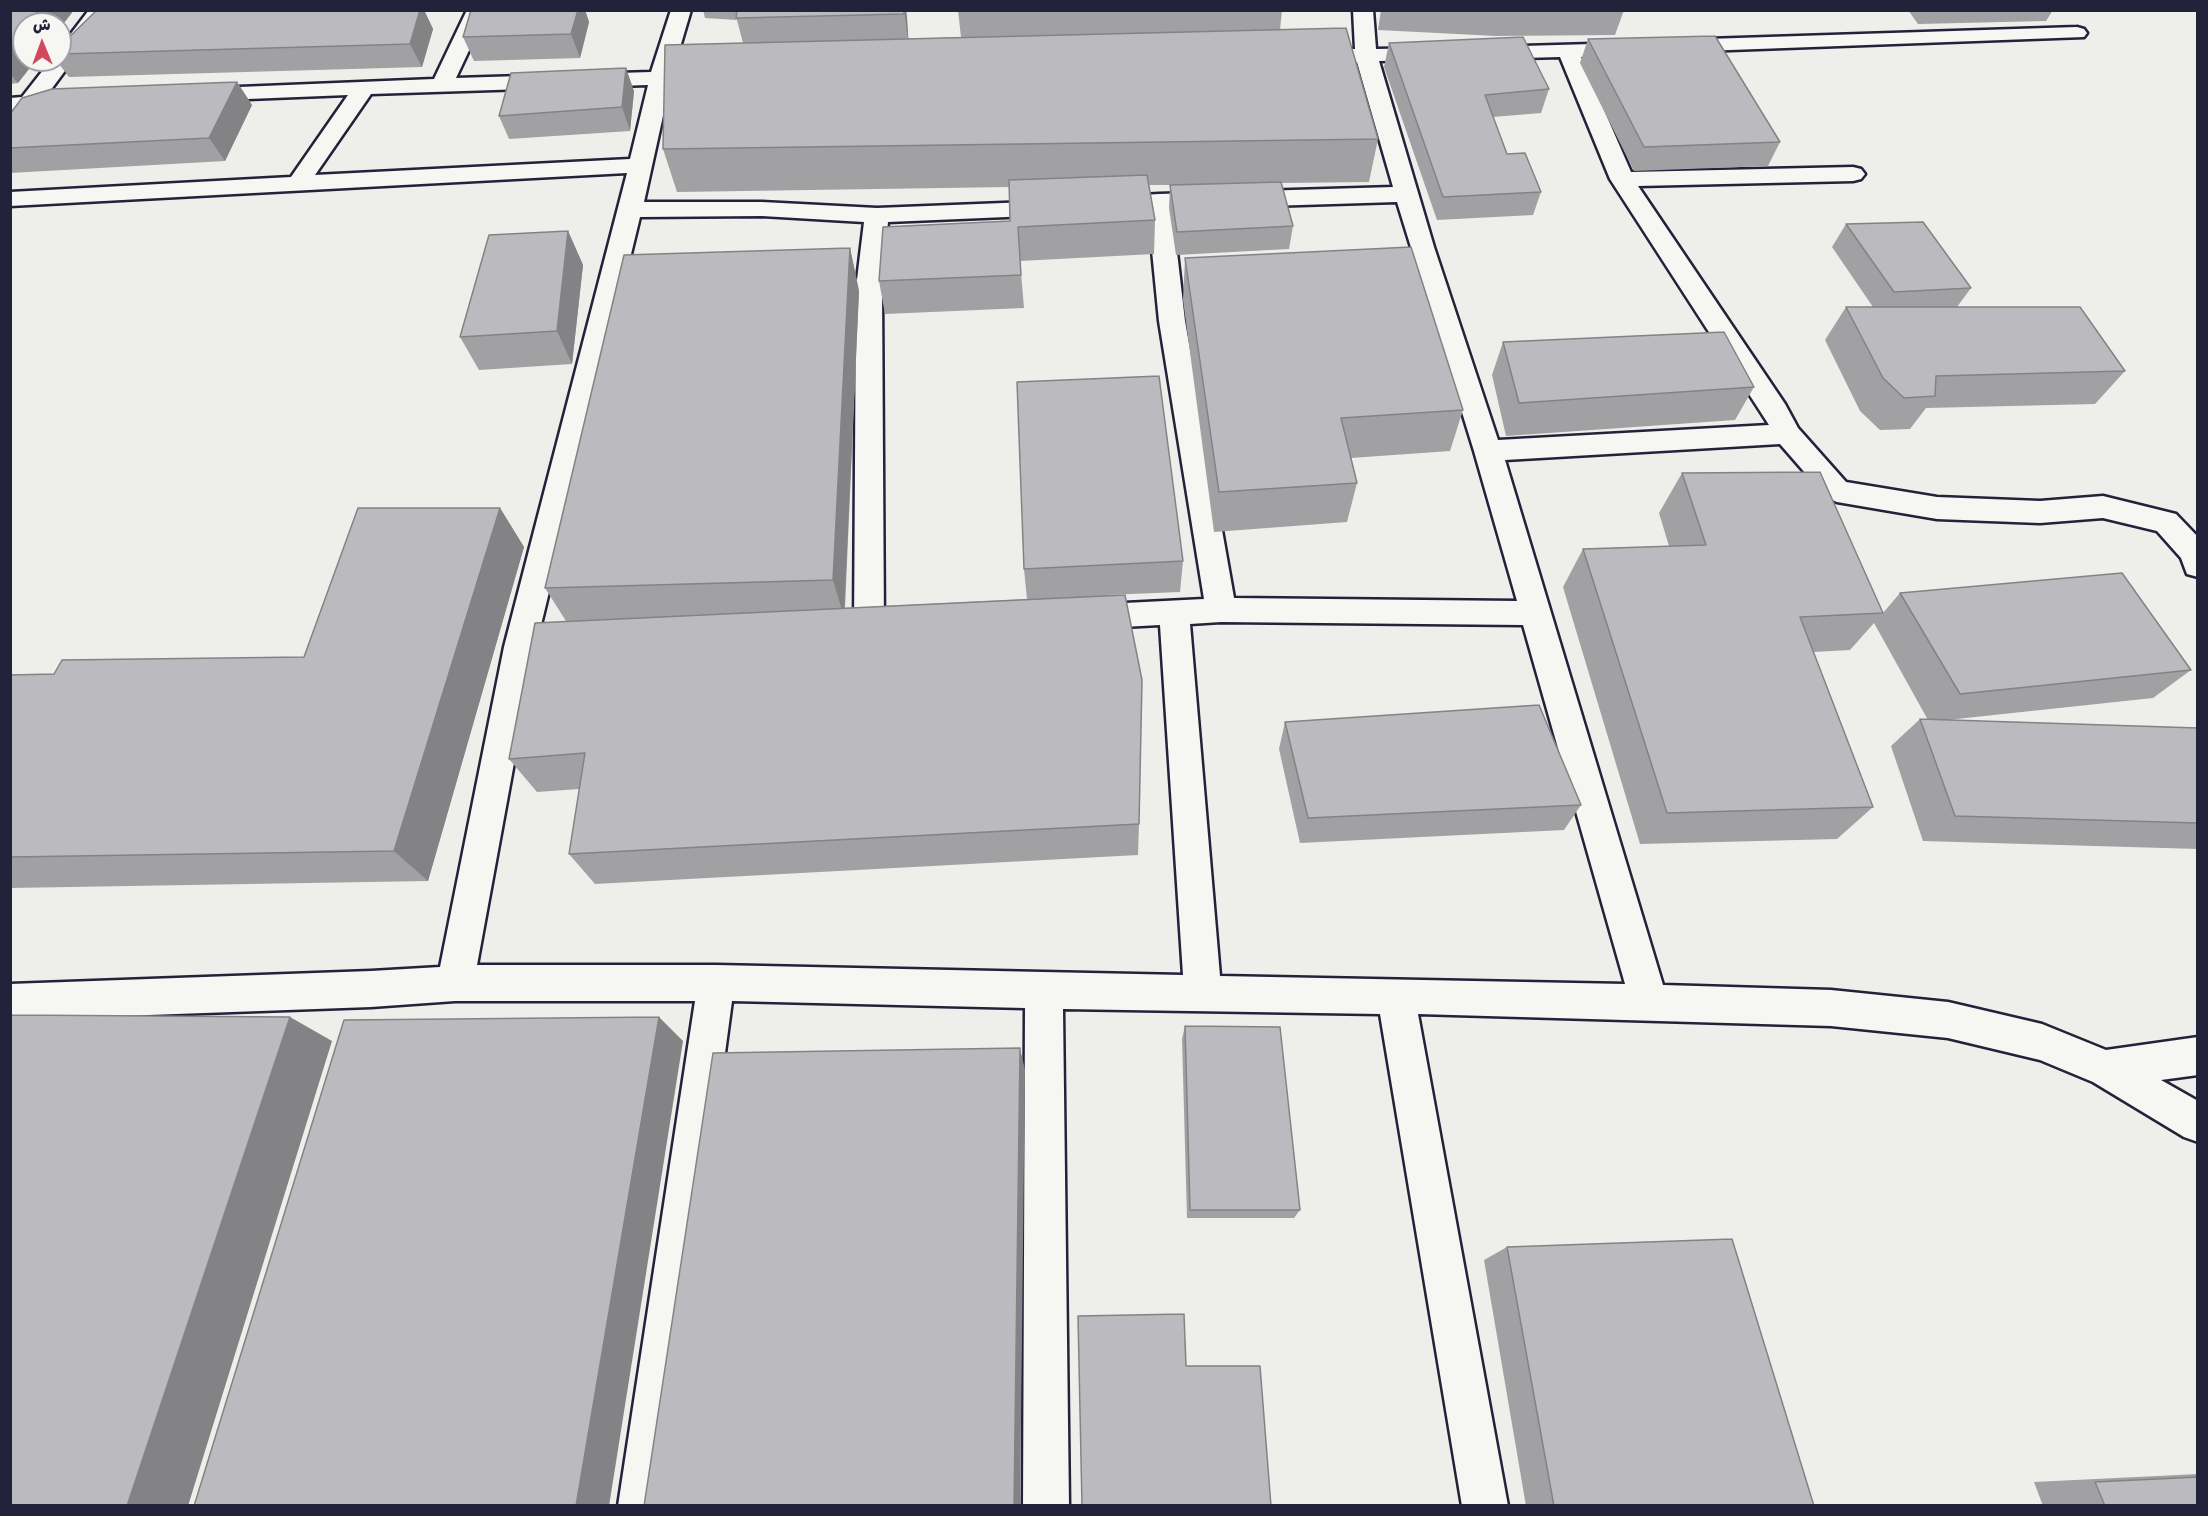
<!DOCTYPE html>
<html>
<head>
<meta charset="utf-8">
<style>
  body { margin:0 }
  #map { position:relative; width:2208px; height:1516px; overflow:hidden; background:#eeeeeb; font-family:Mynerve,"Playpen Sans Arabic",sans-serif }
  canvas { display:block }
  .frame { position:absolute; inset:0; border:12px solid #22223b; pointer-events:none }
  .north { position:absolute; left:12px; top:12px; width:60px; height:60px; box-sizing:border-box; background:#f6f6f2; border:2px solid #a1a1a9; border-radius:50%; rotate:359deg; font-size:16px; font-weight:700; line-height:24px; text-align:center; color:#22223b }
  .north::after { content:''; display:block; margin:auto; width:21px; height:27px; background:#d1495b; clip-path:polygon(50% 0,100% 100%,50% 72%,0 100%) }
</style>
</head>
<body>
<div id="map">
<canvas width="2208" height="1516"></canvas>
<div class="frame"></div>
<div class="north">ش</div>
</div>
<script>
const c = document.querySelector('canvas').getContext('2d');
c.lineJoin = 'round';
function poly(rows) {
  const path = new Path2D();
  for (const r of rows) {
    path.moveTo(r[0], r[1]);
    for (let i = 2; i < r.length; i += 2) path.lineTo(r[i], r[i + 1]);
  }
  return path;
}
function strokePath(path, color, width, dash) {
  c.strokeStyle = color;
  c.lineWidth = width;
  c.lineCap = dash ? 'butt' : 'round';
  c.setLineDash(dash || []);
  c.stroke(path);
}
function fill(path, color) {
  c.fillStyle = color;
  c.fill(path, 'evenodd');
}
const minor = poly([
  [89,10,110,10,47,95,70,95,73,100,70,105,36,109,29,119,21,121,13,119,10,115,10,98,22,97,51,60,60,60,60,48,89,10],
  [467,10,488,10,456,78,651,72,671,10,691,10,673,71,710,70,718,71,721,76,718,81,710,82,670,84,644,202,762,202,877,208,1054,201,1062,203,1066,208,1062,213,1054,215,888,222,882,288,884,632,880,641,869,644,858,641,854,632,856,288,864,222,762,216,640,217,539,633,575,631,586,635,591,644,586,653,575,657,533,659,477,965,716,965,1183,975,1160,625,1085,629,1074,626,1070,617,1074,608,1085,605,1204,599,1159,321,1148,210,1108,211,1100,209,1096,204,1100,199,1108,197,1159,194,1393,187,1357,62,1310,62,1302,61,1299,56,1302,51,1310,50,1355,49,1353,10,1373,10,1376,49,1433,48,1441,49,1444,54,1441,59,1433,60,1379,61,1434,247,1498,440,1769,425,1610,179,1560,57,1487,59,1479,58,1476,53,1479,48,1487,47,1627,43,1634,45,1638,49,1634,53,1581,57,1631,172,1853,167,1861,169,1865,174,1861,179,1853,181,1638,186,1785,404,1798,428,1846,482,1937,497,2040,501,2103,496,2176,514,2198,537,2198,577,2187,574,2181,558,2157,531,2103,518,2040,523,1937,519,1837,502,1827,498,1780,444,1505,460,1663,985,1831,990,1948,1002,2042,1024,2106,1050,2198,1037,2198,1075,2161,1080,2198,1101,2198,1142,2184,1137,2093,1082,2040,1060,1948,1038,1831,1026,1418,1014,1508,1506,1462,1506,1380,1014,1063,1009,1069,1506,1023,1506,1025,1008,732,1001,664,1506,618,1506,695,1001,455,1001,371,1007,10,1020,10,984,371,971,440,967,504,647,627,173,10,206,10,192,291,177,348,95,198,101,190,99,187,94,190,89,434,79,467,10],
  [648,85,630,159,315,175,371,94,648,85],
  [1397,202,1474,451,1517,601,1234,598,1185,321,1172,209,1397,202],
  [1221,622,1523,625,1625,984,1220,976,1190,624,1221,622],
  [2077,27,2084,29,2087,33,2084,37,1676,52,1669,50,1665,46,1669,42,1676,40,2077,27]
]);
strokePath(minor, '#22223b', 5);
fill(minor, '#f6f6f2');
fill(poly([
  [10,10,74,10,60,28,60,24,24,60,36,60,18,83,10,84],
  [97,10,424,10,433,29,422,67,69,77,56,60,60,60,60,46],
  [471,10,585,10,589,22,580,58,474,61,463,37],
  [703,10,906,10,908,39,961,37,958,10,1282,10,1280,30,1378,139,1369,182,1281,183,1293,226,1289,249,1176,255,1169,208,1170,185,1149,185,1155,220,1154,254,1020,261,1024,308,885,314,879,281,1010,221,1009,187,677,192,663,149,743,43,737,20,705,18],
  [1381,10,1624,10,1615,35,1496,36,1378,30],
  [1908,10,2053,10,2046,21,1918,24],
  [1588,39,1780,142,1768,166,1634,171,1580,63],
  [1389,43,1549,89,1541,113,1493,117,1507,154,1541,192,1533,215,1437,220,1384,67],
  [237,82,252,105,225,161,10,173,10,114],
  [634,91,630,131,509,139,499,116],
  [1846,224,1971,288,1957,307,2125,371,2095,404,1926,408,1910,429,1880,430,1860,411,1825,340,1846,307,1873,307,1832,247],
  [568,231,583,265,572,364,479,370,460,337],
  [850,248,859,291,845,608,1027,599,1024,569,1183,561,1180,592,1106,595,1139,824,1138,855,595,884,569,854,579,789,537,792,509,759,566,621,545,588],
  [1185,258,1463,410,1450,451,1351,458,1357,483,1347,522,1214,532,1183,300],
  [1503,342,1754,387,1735,420,1506,436,1492,375],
  [1682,473,1883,613,1900,593,2191,670,2153,698,1947,720,2198,728,2198,849,1923,841,1891,746,1920,719,1928,720,1874,623,1850,650,1813,652,1873,807,1837,839,1640,844,1563,587,1583,549,1669,546,1659,513],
  [500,508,524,547,428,881,10,888,10,675,54,674,304,657],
  [1285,722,1581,805,1564,830,1300,843,1279,749],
  [1185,1026,1300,1210,1294,1218,1187,1218,1182,1039],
  [1507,1247,1814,1506,1526,1506,1484,1260],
  [2198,1474,2198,1506,2043,1506,2034,1482]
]), '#a1a1a4');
fill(poly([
  [38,10,74,10,60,28,60,24,28,24],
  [420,10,424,10,433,29,422,67,410,44],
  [578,10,585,10,589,22,580,58,571,34],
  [904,10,906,10,907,16,909,48],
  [24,29,24,60,36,60,18,83,10,74,10,46],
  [626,68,634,91,630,131,622,107],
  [237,82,252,105,225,161,209,138],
  [568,231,583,265,572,364,557,331],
  [850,248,859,291,844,617,833,580],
  [500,508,524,547,428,881,394,851],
  [290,1017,332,1041,188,1506,127,1506],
  [659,1017,683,1041,609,1506,576,1506],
  [1020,1048,1025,1070,1020,1506,1014,1506]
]), '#838386');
const building = poly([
  [10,10,38,10,28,24,24,24,24,29,10,46,10,10],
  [97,10,420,10,410,44,60,54,60,46,97,10],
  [471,10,578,10,571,34,463,37,471,10],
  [737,10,904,10,904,14,736,18,737,10],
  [1346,28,1378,139,663,149,665,45,1346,28],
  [1715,36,1780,142,1644,147,1588,39,1715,36],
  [1523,37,1549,89,1485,95,1507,154,1525,153,1541,192,1443,197,1389,43,1523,37],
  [626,68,622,107,499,116,511,73,626,68],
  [237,82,209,138,10,148,10,114,22,98,52,89,237,82],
  [1147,175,1155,220,1018,227,1021,275,879,281,883,227,1010,221,1009,180,1147,175],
  [1281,182,1293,226,1177,232,1170,185,1281,182],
  [1923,222,1971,288,1894,292,1846,224,1923,222],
  [568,231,557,331,460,337,489,235,568,231],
  [1411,247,1463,410,1341,418,1357,483,1219,492,1185,258,1411,247],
  [850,248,833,580,545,588,624,255,850,248],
  [1846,307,2080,307,2125,371,1936,376,1935,396,1904,398,1883,378,1846,307],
  [1724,332,1754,387,1519,403,1503,342,1724,332],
  [1159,376,1183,561,1024,569,1017,382,1159,376],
  [1820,472,1883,613,1800,617,1873,807,1667,813,1583,549,1706,545,1682,473,1820,472],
  [358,508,500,508,394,851,10,857,10,675,54,674,62,660,304,657,358,508],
  [2122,573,2191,670,1960,694,1900,593,2122,573],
  [1125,595,1142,680,1139,824,569,854,585,753,509,759,535,623,1125,595],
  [1539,705,1581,805,1308,818,1285,722,1539,705],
  [1920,719,2198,728,2198,823,1955,816,1920,719],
  [12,1015,290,1017,127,1506,10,1506,10,1016,12,1015],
  [659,1017,576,1506,194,1506,344,1020,659,1017],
  [1185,1026,1280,1027,1300,1210,1190,1210,1185,1026],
  [1020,1048,1014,1506,644,1506,713,1053,1020,1048],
  [1732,1239,1814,1506,1554,1506,1507,1247,1732,1239],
  [1184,1314,1186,1366,1260,1366,1271,1506,1082,1506,1078,1316,1184,1314],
  [2198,1477,2198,1506,2105,1506,2095,1482,2198,1477]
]);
fill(building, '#bbbbbf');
strokePath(building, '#838386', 1.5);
</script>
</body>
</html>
